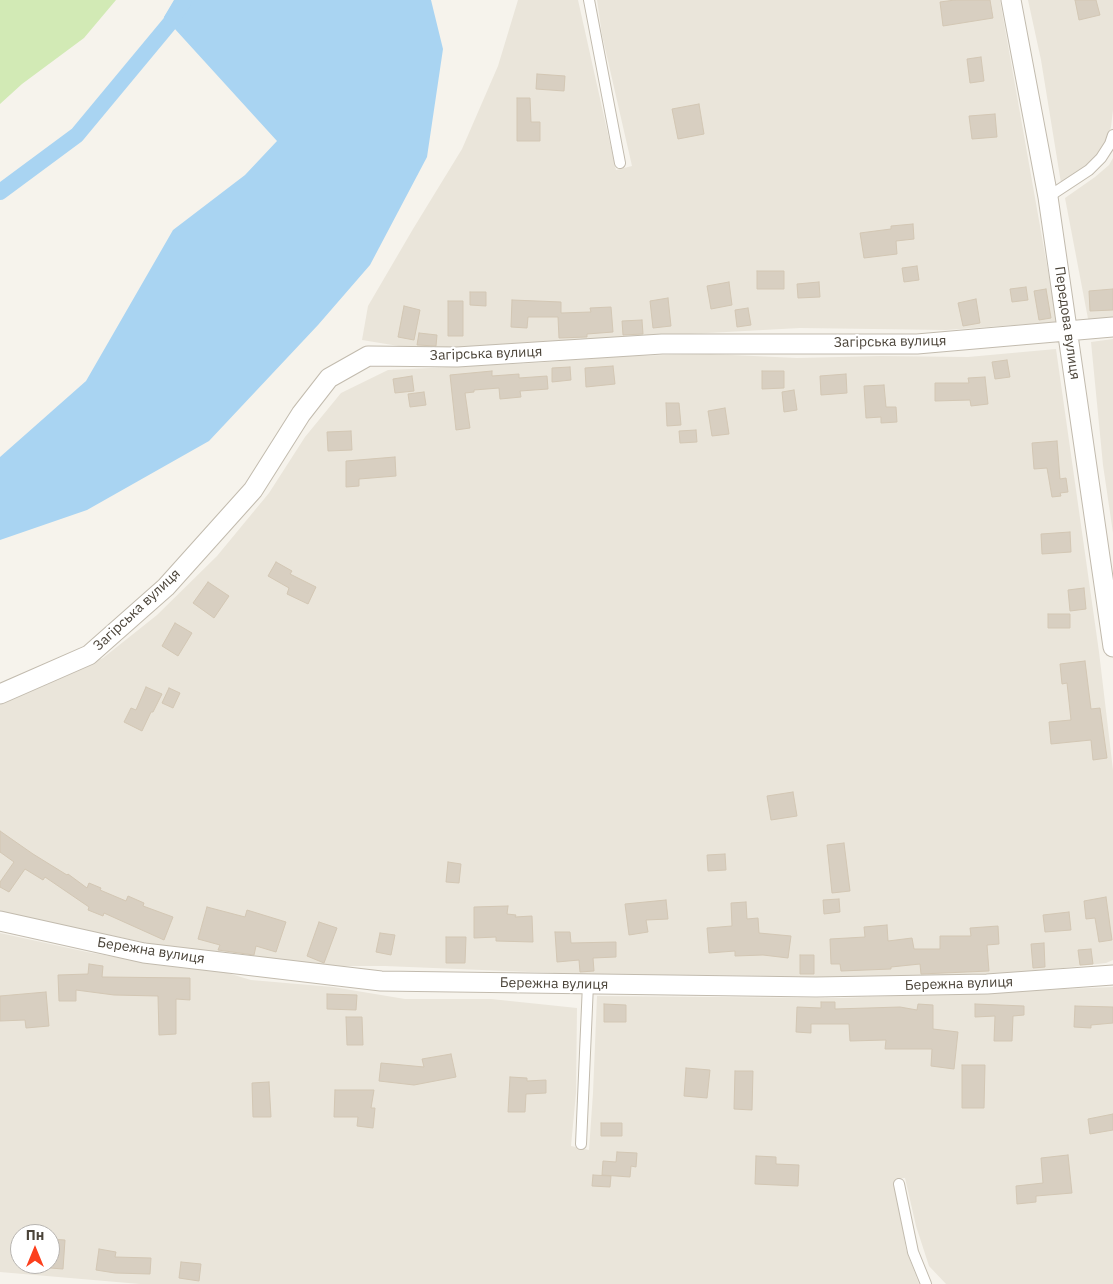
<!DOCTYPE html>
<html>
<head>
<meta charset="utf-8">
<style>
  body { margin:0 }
  #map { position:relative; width:1113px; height:1284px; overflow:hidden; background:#f6f3ec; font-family:"IBM Plex Sans",sans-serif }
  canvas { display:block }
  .north { position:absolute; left:10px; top:1224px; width:50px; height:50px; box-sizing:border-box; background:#fff; border:1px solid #b7b4b0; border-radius:50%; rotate:0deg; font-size:14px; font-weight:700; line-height:20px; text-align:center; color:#4b4439 }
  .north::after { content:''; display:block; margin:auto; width:18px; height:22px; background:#fc3f1d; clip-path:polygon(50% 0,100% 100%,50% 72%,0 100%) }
</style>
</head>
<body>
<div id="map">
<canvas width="1113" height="1284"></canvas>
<div class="north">Пн</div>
</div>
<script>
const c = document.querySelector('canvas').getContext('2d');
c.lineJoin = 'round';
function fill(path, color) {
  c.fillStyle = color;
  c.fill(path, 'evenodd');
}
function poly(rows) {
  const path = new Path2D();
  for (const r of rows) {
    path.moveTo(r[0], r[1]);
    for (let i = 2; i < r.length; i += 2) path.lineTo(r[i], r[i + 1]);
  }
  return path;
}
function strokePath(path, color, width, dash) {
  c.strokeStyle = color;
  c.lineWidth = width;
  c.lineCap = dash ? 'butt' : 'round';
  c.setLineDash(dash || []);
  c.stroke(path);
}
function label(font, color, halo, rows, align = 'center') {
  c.font = font + ' "IBM Plex Sans",sans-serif';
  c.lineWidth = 4.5;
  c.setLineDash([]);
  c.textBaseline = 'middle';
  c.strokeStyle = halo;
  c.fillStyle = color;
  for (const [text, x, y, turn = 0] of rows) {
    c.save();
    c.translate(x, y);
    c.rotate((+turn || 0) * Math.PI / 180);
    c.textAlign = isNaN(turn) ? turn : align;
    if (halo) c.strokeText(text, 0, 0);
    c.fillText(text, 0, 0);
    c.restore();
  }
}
fill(poly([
  [518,0,578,0,616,170,632,166,602,35,597,0,1000,0,1057,322,946,330,800,328,671,335,435,352,362,340,368,306,413,229,462,149,498,66],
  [1028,0,1113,0,1113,110,1111,127,1106,142,1097,156,1086,166,1061,183,1041,60],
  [1113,158,1113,321,1089,324,1065,198,1095,177,1109,165],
  [1113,339,1113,533,1103,465,1091,342],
  [1056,349,1099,652,1113,770,1113,960,1106,963,1038,971,961,976,875,978,708,975,627,976,385,966,315,966,181,950,0,912,0,704,103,658,157,615,217,556,269,493,305,437,341,393,388,370,534,363,624,356,710,354,797,358,881,356,968,357],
  [0,933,87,952,149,963,211,968,251,980,333,987,405,999,491,999,577,1008,576,1093,571,1146,589,1150,593,1093,597,996,840,998,1113,987,1113,1284,946,1284,929,1266,916,1226,905,1178,895,1179,906,1249,919,1284,140,1284,0,1272],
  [20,1234,50,1234,50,1264,20,1264]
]), '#eae5da');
fill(poly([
  [0,0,116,0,84,38,22,84,0,104]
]), '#d2eab5');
fill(poly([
  [174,0,431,0,443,49,427,157,370,265,318,325,209,441,87,510,0,540,0,457,86,381,173,230,245,175,277,141,164,17]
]), '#a9d4f2');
strokePath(poly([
  [0,192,77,135,170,23,184,0]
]), '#a9d4f2', 16);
const building = poly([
  [955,0,990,0,993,18,943,26,940,2,955,0],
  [1075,0,1096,0,1100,15,1079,20,1075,0],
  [981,57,984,81,970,83,967,59,981,57],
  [537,74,565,76,564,91,536,89,537,74],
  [517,98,530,98,531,122,540,122,540,141,517,141,517,98],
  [699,104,704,134,678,139,672,109,699,104],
  [995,114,997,137,972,139,969,116,995,114],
  [913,224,914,239,896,241,897,254,864,258,860,233,891,229,891,226,913,224],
  [917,266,919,280,904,282,902,268,917,266],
  [757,271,784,271,784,289,757,289,757,271],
  [729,282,732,305,711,309,707,286,729,282],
  [819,282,820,297,798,298,797,284,819,282],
  [1026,287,1028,300,1012,302,1010,289,1026,287],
  [1046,289,1051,318,1039,320,1034,291,1046,289],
  [1113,289,1113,310,1090,311,1089,291,1113,289],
  [470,292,486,292,486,306,470,305,470,292],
  [668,298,671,326,653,328,650,301,668,298],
  [976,299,980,323,963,326,958,303,976,299],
  [512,300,561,302,561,313,591,312,590,308,611,307,613,332,587,334,587,337,559,338,558,317,528,317,527,328,511,327,512,300],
  [448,301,463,301,463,336,448,336,448,301],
  [404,306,420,310,414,340,398,337,404,306],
  [748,308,751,325,737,327,735,310,748,308],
  [642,320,643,334,623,335,622,321,642,320],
  [419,333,437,335,436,346,417,345,419,333],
  [1007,360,1010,377,995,379,992,362,1007,360],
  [613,366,615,384,586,387,585,368,613,366],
  [570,367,571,380,552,382,552,368,570,367],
  [492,371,492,376,519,374,519,378,547,376,548,389,520,391,521,397,500,399,499,388,474,390,474,392,465,393,470,428,456,430,450,375,492,371],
  [762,371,784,371,784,388,762,389,762,371],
  [846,374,847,393,821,395,820,376,846,374],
  [412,376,414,391,395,393,393,379,412,376],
  [985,377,988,404,971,406,970,400,935,401,935,383,969,383,968,378,985,377],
  [884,385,886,407,896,407,897,422,881,423,881,417,866,418,864,386,884,385],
  [794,390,797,410,784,412,782,392,794,390],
  [424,392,426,405,410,407,408,394,424,392],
  [666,403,679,403,681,425,667,426,666,403],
  [725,408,729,434,712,436,708,411,725,408],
  [696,430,697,442,680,443,679,431,696,430],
  [351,431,352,450,328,451,327,432,351,431],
  [1057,441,1060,479,1066,478,1068,492,1060,493,1061,496,1052,497,1047,468,1034,469,1032,443,1057,441],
  [395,457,396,476,359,479,359,486,346,487,346,461,395,457],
  [1070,532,1071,552,1042,554,1041,534,1070,532],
  [276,562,292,571,290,574,316,587,308,604,287,594,289,588,268,576,276,562],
  [208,582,229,596,214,618,193,603,208,582],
  [1084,588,1086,609,1070,611,1068,590,1084,588],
  [1048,614,1070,614,1070,628,1048,628,1048,614],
  [175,623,192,633,178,656,162,646,175,623],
  [1085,661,1091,709,1100,708,1107,758,1093,760,1091,740,1051,744,1049,722,1071,720,1067,683,1062,684,1060,664,1085,661],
  [146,687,162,694,153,712,151,712,142,731,124,722,131,708,136,710,146,687],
  [169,688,180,693,173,708,162,703,169,688],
  [793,792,797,816,771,820,767,796,793,792],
  [0,831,33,854,67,875,68,874,87,888,89,883,101,888,100,890,126,901,128,896,144,903,143,906,173,917,164,940,104,913,103,916,88,910,89,907,45,877,43,880,25,869,9,892,0,887,0,882,14,862,0,852,0,831],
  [844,843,850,891,832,893,827,845,844,843],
  [725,854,726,870,708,871,707,855,725,854],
  [448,862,461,864,459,883,446,882,448,862],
  [1106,897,1112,940,1099,942,1095,918,1086,919,1084,901,1106,897],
  [839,899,840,912,824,914,823,900,839,899],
  [666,900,668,919,646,920,648,932,629,935,625,904,666,900],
  [746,902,747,919,758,918,759,933,791,936,788,958,763,955,735,956,735,951,709,953,707,928,732,926,731,903,746,902],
  [508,906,507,914,516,915,515,917,532,916,533,942,496,941,496,937,474,938,474,907,508,906],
  [207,907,245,917,247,910,286,922,276,952,256,946,254,955,218,950,220,945,198,939,207,907],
  [1069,912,1071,930,1045,932,1043,915,1069,912],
  [319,922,337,928,324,963,307,956,319,922],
  [887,925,888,941,912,938,914,949,940,949,940,936,971,936,970,928,998,926,999,944,987,945,989,971,921,974,920,964,891,967,891,969,841,971,840,964,831,964,830,939,865,937,864,927,887,925],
  [555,932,570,932,571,943,616,942,616,957,593,958,594,971,580,972,579,960,557,962,555,932],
  [380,933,395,935,391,955,376,952,380,933],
  [446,937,466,937,465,963,446,963,446,937],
  [1044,943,1045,967,1033,968,1031,944,1044,943],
  [1091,949,1093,964,1080,965,1078,950,1091,949],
  [800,955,814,955,814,974,800,974,800,955],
  [89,964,103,966,102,977,190,978,190,1000,176,999,176,1034,159,1035,158,996,114,995,76,990,76,1001,59,1001,58,975,88,974,89,964],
  [46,992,49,1026,26,1028,25,1020,0,1021,0,996,46,992],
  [327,994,357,995,356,1010,327,1009,327,994],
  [821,1002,835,1002,835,1009,900,1007,917,1010,918,1004,933,1005,933,1029,958,1032,954,1069,931,1066,932,1049,885,1049,886,1040,850,1041,849,1024,811,1024,811,1033,796,1032,797,1007,821,1008,821,1002],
  [604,1004,626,1005,626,1022,604,1022,604,1004],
  [975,1004,1024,1006,1024,1015,1013,1016,1012,1041,994,1041,995,1016,975,1017,975,1004],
  [1075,1006,1113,1007,1113,1023,1091,1025,1091,1028,1074,1027,1075,1006],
  [346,1017,362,1017,363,1045,347,1045,346,1017],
  [451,1054,456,1077,414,1085,379,1081,381,1063,424,1067,422,1059,451,1054],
  [962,1065,985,1065,984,1108,962,1108,962,1065],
  [686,1068,710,1070,707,1098,684,1096,686,1068],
  [735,1071,753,1071,752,1110,734,1109,735,1071],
  [510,1077,527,1078,527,1081,546,1080,546,1093,526,1094,525,1112,508,1112,510,1077],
  [269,1082,271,1117,253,1117,252,1083,269,1082],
  [335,1090,374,1090,371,1108,375,1108,373,1128,357,1126,358,1117,334,1117,335,1090],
  [1113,1114,1113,1130,1090,1134,1088,1119,1113,1114],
  [601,1123,622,1123,622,1136,601,1136,601,1123],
  [617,1152,637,1153,636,1167,631,1166,630,1177,602,1175,603,1161,616,1162,617,1152],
  [1068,1155,1072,1193,1036,1196,1036,1202,1017,1204,1016,1186,1043,1183,1041,1158,1068,1155],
  [756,1156,776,1157,776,1164,799,1165,798,1186,755,1184,756,1156],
  [593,1175,611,1176,610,1187,592,1186,593,1175],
  [50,1239,65,1240,63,1269,50,1268,50,1239],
  [99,1249,116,1252,115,1257,151,1258,150,1274,115,1273,96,1270,99,1249],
  [181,1262,201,1264,199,1281,179,1278,181,1262]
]);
fill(building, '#d8cfc1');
strokePath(building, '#d3c7b4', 1);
const lane = poly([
  [589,0,620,163],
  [1048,197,1089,170,1101,158,1110,144,1113,135],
  [581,1144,588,984],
  [899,1184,913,1252,926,1284]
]);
const street = poly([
  [1011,0,1048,197,1113,647],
  [0,694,89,655,166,587,253,490,301,414,329,378,368,356,457,357,662,344,917,344,1113,327],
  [0,921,144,953,381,981,816,987,987,984,1113,975]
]);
strokePath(lane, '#c2bbae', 12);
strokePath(street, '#c2bbae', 21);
strokePath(lane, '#fff', 10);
strokePath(street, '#fff', 19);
label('14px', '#4b4439', '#fff', [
  ["Передова вулиця",1067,323,82],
  ["Загірська вулиця",890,342,-1],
  ["Загірська вулиця",486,354,-2],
  ["Загірська вулиця",137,610,-43],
  ["Бережна вулиця",151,951,9],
  ["Бережна вулиця",554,984,1],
  ["Бережна вулиця",959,984,-2]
]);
</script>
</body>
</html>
